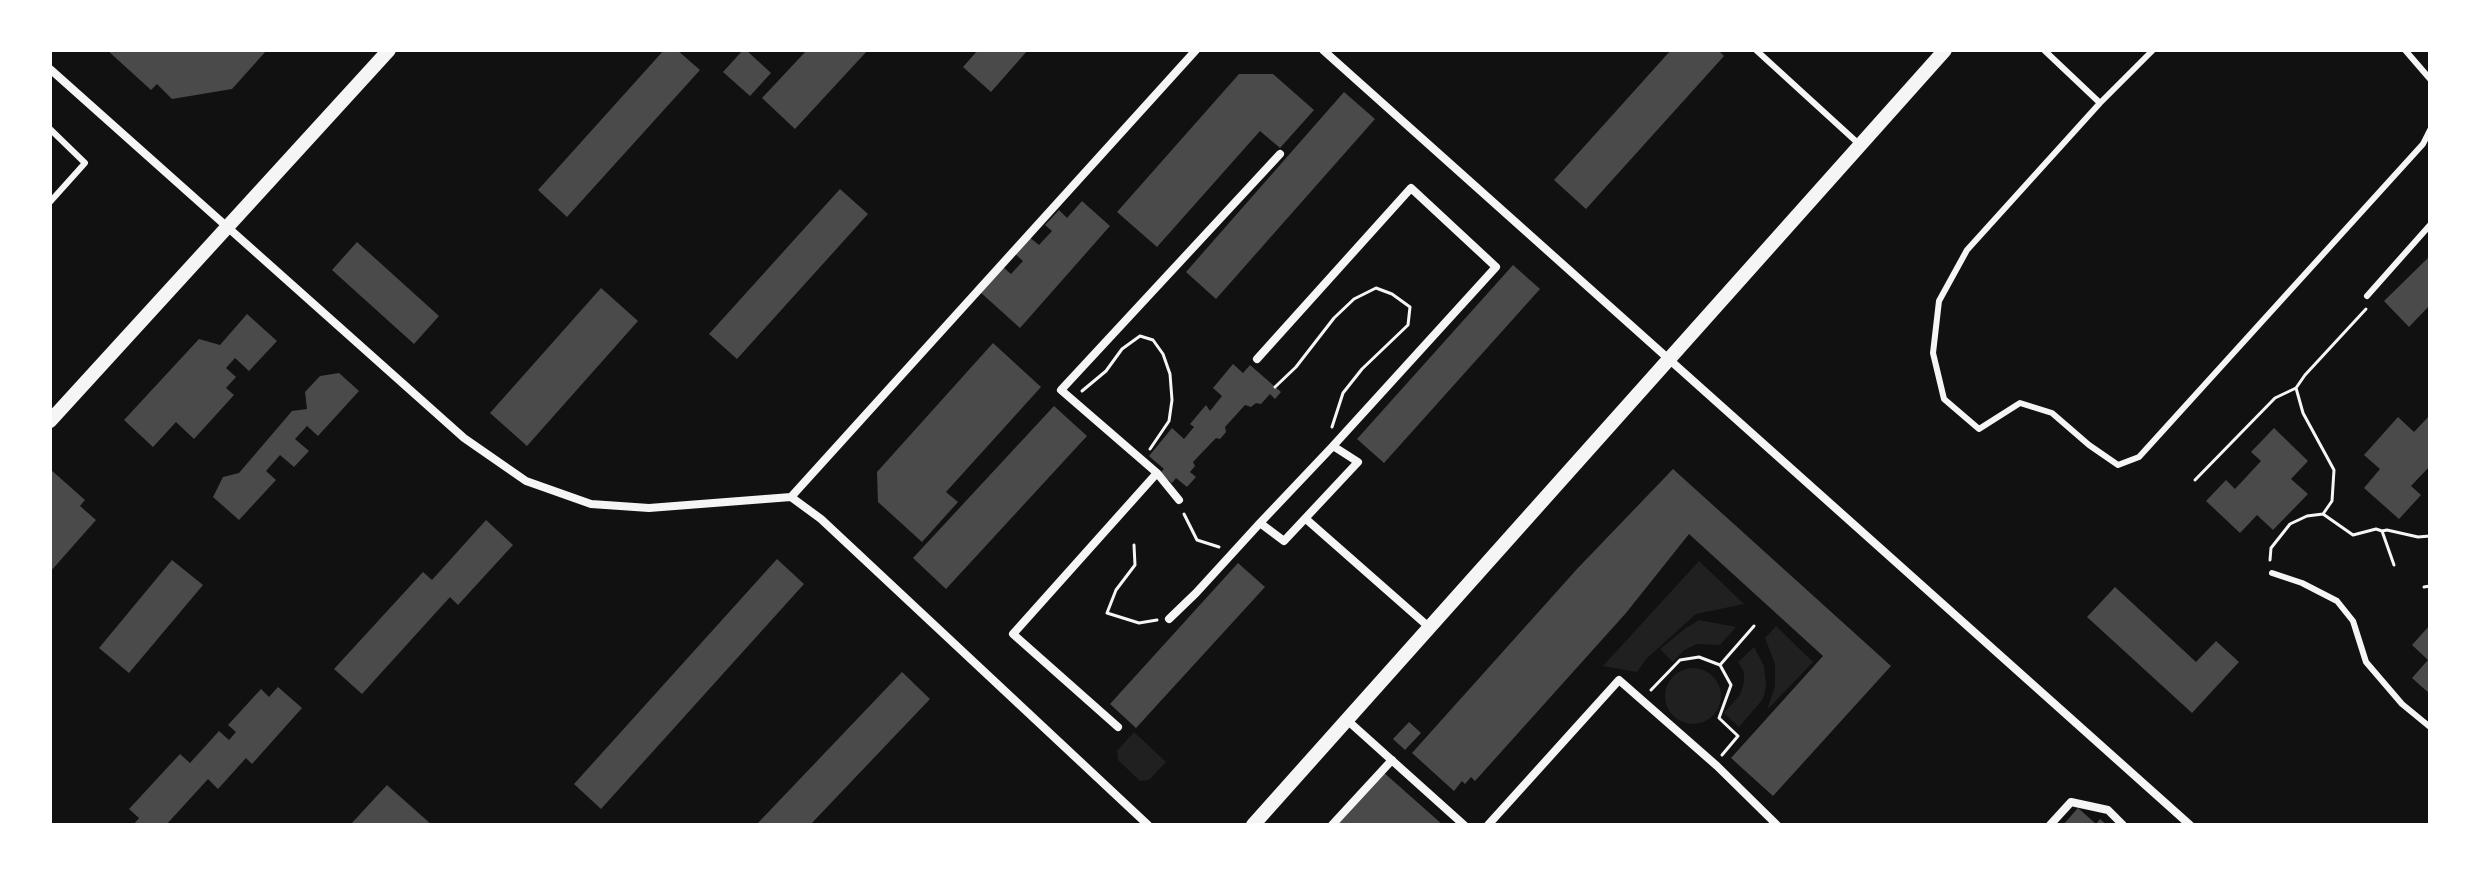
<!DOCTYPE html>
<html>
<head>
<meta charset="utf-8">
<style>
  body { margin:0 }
  #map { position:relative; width:2480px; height:875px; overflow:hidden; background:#111; font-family:Arial,sans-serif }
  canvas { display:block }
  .frame { position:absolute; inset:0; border:52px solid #fff; pointer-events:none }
</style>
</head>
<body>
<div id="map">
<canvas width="2480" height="875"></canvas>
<div class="frame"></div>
</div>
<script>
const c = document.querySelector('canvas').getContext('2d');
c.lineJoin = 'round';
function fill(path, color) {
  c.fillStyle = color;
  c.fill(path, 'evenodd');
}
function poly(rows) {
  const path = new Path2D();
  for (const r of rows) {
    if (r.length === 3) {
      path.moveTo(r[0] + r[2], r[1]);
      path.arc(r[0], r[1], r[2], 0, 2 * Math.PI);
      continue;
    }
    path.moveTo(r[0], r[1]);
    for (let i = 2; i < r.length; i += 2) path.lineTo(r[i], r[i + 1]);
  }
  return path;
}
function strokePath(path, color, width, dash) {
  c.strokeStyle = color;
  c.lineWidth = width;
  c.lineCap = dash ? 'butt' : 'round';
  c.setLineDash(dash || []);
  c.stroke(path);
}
fill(poly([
  [1699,561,1744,604,1696,614,1646,659,1637,672,1603,666],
  [1699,620,1736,627,1720,645,1697,644,1684,650,1673,662,1660,649,1686,628],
  [1776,626,1813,662,1767,710,1775,686,1775,664,1765,638],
  [1754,647,1764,666,1766,686,1763,699,1739,727,1724,713,1740,695,1744,682,1744,672,1738,662],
  [1693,696,28],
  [1134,732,1166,762,1149,780,1140,781,1118,760,1117,751]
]), '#202020');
fill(poly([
  [107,50,267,50,232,89,172,99,157,84,151,90],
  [664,50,677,50,700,70,567,217,538,190],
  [743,50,746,50,771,73,750,96,723,72],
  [807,50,868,50,795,129,762,98],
  [978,50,1028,50,991,92,963,67],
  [1671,50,1718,50,1724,56,1586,209,1554,180],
  [1239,74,1273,74,1314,110,1280,148,1260,131,1157,247,1117,212],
  [1344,92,1375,119,1216,299,1186,272],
  [840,189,868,214,737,359,709,334],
  [1082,201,1110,226,1020,328,980,292,1003,267,1011,274,1023,261,1014,253,1029,237,1039,245,1052,231,1045,225,1059,210,1067,218],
  [357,242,439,316,414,344,332,270],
  [2430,256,2430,305,2409,327,2384,301],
  [1513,265,1540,289,1384,463,1357,439],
  [601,288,638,321,527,446,490,413],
  [247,314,277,341,249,371,235,358,226,368,236,377,226,388,234,395,194,439,176,422,153,447,124,420,199,339,220,345],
  [993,343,1041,387,946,492,958,502,922,542,878,502,877,472],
  [1233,364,1243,373,1250,365,1281,392,1275,399,1270,394,1261,404,1256,403,1251,407,1245,405,1225,427,1226,432,1220,439,1216,438,1193,462,1195,466,1190,472,1196,477,1187,487,1176,478,1172,483,1160,473,1164,469,1149,456,1172,428,1184,439,1194,427,1190,424,1206,405,1210,411,1222,396,1213,388],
  [339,373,359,391,318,436,307,426,295,439,309,451,294,467,280,455,266,471,276,480,239,520,213,497,223,477,239,473,292,411,307,409,305,392,320,376],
  [1054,406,1087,436,946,589,913,558],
  [2430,415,2430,466,2411,486,2421,495,2399,519,2364,488,2380,469,2364,455,2398,417,2414,432],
  [2274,428,2308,461,2291,479,2308,494,2273,530,2257,515,2240,533,2206,501,2226,480,2235,489,2261,461,2251,452],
  [50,469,85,500,80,506,96,520,50,572],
  [1673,469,1891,666,1773,796,1731,758,1823,656,1689,534,1626,613,1475,781,1471,777,1465,784,1462,781,1454,791,1412,753,1577,569],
  [486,520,513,545,458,605,450,597,362,694,334,669,423,572,432,580],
  [777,559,804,584,601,809,574,784],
  [172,560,203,585,129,673,99,648],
  [1238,563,1265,587,1136,728,1110,704],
  [2115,587,2196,662,2216,641,2239,662,2192,713,2087,617],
  [2430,625,2430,694,2412,678,2428,660,2412,645],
  [902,672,930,699,810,825,756,825],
  [278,687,302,708,252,764,246,758,218,789,208,779,166,825,133,825,139,818,129,809,180,754,190,763,219,731,229,740,236,732,228,725,261,689,269,697],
  [1409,722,1421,733,1405,750,1393,739],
  [1382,771,1443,825,1333,825],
  [387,785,432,825,350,825],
  [2078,808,2096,824,2100,819,2107,825,2063,825]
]), '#4a4a4a');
strokePath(poly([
  [1275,387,1296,367,1334,318,1354,299,1376,288,1392,294,1410,307,1408,325,1362,369,1343,393,1332,427],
  [1082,391,1106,371,1122,349,1140,336,1153,340,1163,354,1170,374,1172,400,1169,421,1150,449],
  [2195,480,2275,398,2296,388],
  [1184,514,1197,540,1219,547],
  [2323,514,2332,501,2334,470,2303,413,2296,388,2305,375,2366,309],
  [1134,545,1135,565,1116,590,1107,613,1139,623,1157,620],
  [2270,560,2271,548,2290,524,2307,516,2323,514,2353,535,2376,529,2382,531],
  [2394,565,2382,531,2387,530,2418,537,2430,536],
  [2424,587,2430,586],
  [1720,665,1754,626],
  [1651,690,1680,660,1699,657,1720,665,1731,685,1719,718,1738,736,1722,755]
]), '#f5f5f5', 3);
strokePath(poly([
  [1756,50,1860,145],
  [2044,50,2100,103],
  [2153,50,2100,103,1967,250,1939,301,1933,353,1944,399,1979,429,2020,403,2052,413,2089,445,2118,465,2139,457,2423,144,2430,130],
  [2405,50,2430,79],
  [50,129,85,163,50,202],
  [2367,296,2430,225],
  [2272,573,2302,583,2337,601,2353,621,2366,662,2402,704,2430,727]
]), '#f5f5f5', 6);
strokePath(poly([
  [1323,50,2190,825],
  [50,69,464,438,526,481,591,504,649,508,791,497,821,519,1148,825],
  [1257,359,1411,188,1496,267,1333,446,1358,462,1284,541,1260,523,1333,446],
  [791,497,1196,50],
  [1179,500,1157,473,1061,390,1280,154],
  [1306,519,1430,628],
  [1169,619,1196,593,1260,523],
  [1347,720,1464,825],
  [1118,727,1013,634,1157,473],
  [1332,825,1392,760],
  [1488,825,1619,680,1717,766,1777,825],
  [2050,825,2071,802,2108,810,2123,825]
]), '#f5f5f5', 8);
strokePath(poly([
  [50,421,389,50],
  [1253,825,1945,50]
]), '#f5f5f5', 14);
</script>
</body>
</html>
